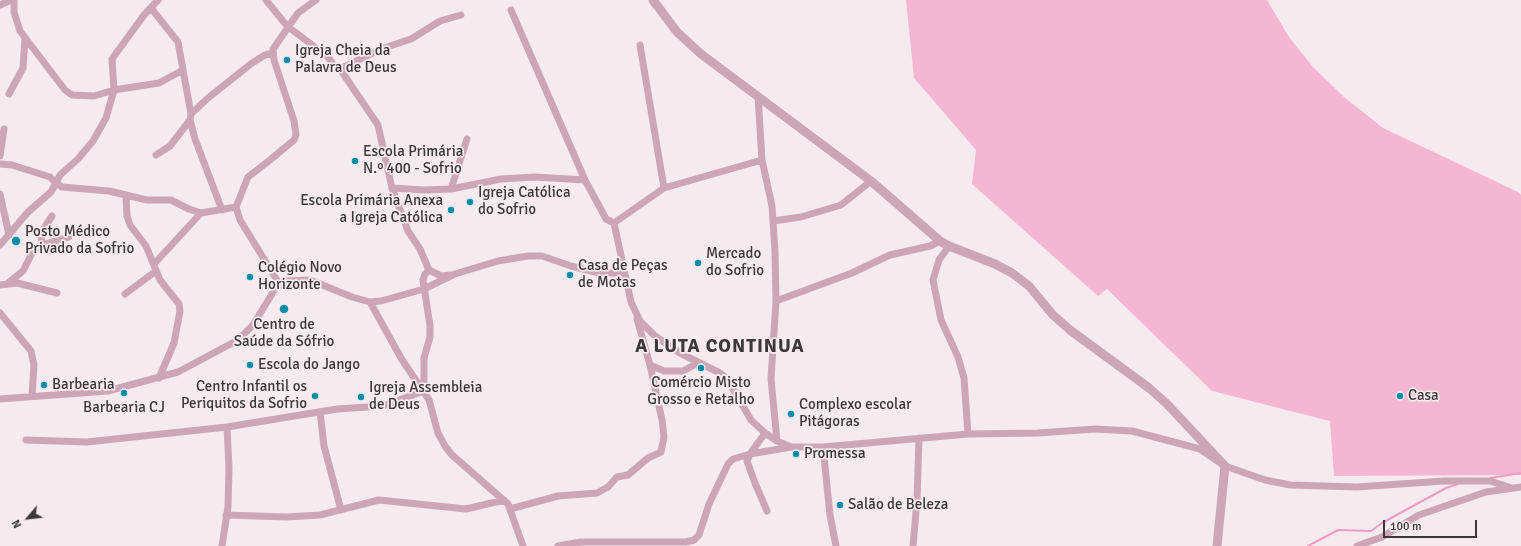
<!DOCTYPE html>
<html>
<head>
<meta charset="utf-8">
<style>
  body { margin:0 }
  #map { position:relative; width:1521px; height:546px; overflow:hidden; background:#f5eaee; font-family:Signika,sans-serif }
  canvas { display:block }
  .north { position:absolute; left:8px; top:498px; width:40px; height:40px; -webkit-text-stroke:3px #f5eaee; paint-order:stroke; rotate:242deg; font-size:11px; font-weight:700; line-height:16px; text-align:center; color:#3c3839 }
  .north::after { content:''; display:block; margin:auto; width:14px; height:18px; background:#3c3839; clip-path:polygon(50% 0,100% 100%,50% 72%,0 100%) }
  .scale { position:absolute; left:1383px; top:520px; width:94px; height:18px; box-sizing:border-box; border:2px solid #3c3839; border-top:0; padding-left:5px; font-size:12px; line-height:14px; white-space:nowrap; color:#3c3839; -webkit-text-stroke:3px #f5eaee; paint-order:stroke }
</style>
</head>
<body>
<div id="map">
<canvas width="1521" height="546"></canvas>
<div class="north">N</div>
<div class="scale">100 m</div>
</div>
<script>
const c = document.querySelector('canvas').getContext('2d');
c.lineJoin = 'round';
function fill(path, color) {
  c.fillStyle = color;
  c.fill(path, 'evenodd');
}
function poly(rows) {
  const path = new Path2D();
  for (const r of rows) {
    path.moveTo(r[0], r[1]);
    for (let i = 2; i < r.length; i += 2) path.lineTo(r[i], r[i + 1]);
  }
  return path;
}
function strokePath(path, color, width, dash) {
  c.strokeStyle = color;
  c.lineWidth = width;
  c.lineCap = dash ? 'butt' : 'round';
  c.setLineDash(dash || []);
  c.stroke(path);
}
function label(font, color, halo, rows, align = 'center') {
  c.font = font + ' Signika,sans-serif';
  c.lineWidth = 3.5;
  c.setLineDash([]);
  c.textBaseline = 'middle';
  c.strokeStyle = halo;
  c.fillStyle = color;
  for (const [text, x, y, turn = 0] of rows) {
    c.save();
    c.translate(x, y);
    c.rotate((+turn || 0) * Math.PI / 180);
    c.textAlign = isNaN(turn) ? turn : align;
    if (halo) c.strokeText(text, 0, 0);
    c.fillText(text, 0, 0);
    c.restore();
  }
}
fill(poly([
  [906,0,1267,0,1289,37,1313,67,1344,97,1383,128,1518,192,1521,195,1521,475,1334,476,1330,421,1212,391,1107,289,1098,296,972,184,976,150,914,78]
]), '#f5b6d1');
strokePath(poly([
  [1490,478,1521,473],
  [1308,546,1338,530,1371,531,1382,523,1446,488,1458,484]
]), '#f19bc1', 2);
strokePath(poly([
  [14,0,14,12,20,31,65,90,72,95,94,96,114,90,159,83,183,70],
  [266,0,287,26,328,57,335,67,340,69,378,125,392,188,408,231,420,249,429,270,441,276,450,275],
  [0,5,11,0],
  [151,8,178,42,191,114],
  [511,10,585,180,606,219,614,223],
  [640,45,664,188],
  [340,69,381,49,411,39,440,21,461,15],
  [9,94,23,68,25,38],
  [758,96,762,160,772,206,775,251,776,301,771,379,777,441],
  [156,155,170,146,190,120],
  [0,156,4,129],
  [762,160,664,188,614,223,631,302,640,321,655,336,680,353,720,373,727,379,751,420,765,433,777,441,791,447,823,447,968,434,1038,433,1095,429,1132,431,1200,449,1225,466,1265,480,1290,485,1357,487,1444,481,1490,481,1512,488],
  [0,164,12,165,50,177,56,183,60,175,78,159,93,141,106,118,114,90,112,59,144,15,158,0],
  [392,188,425,190,451,189,501,179,534,177,585,180],
  [451,189,467,139],
  [0,194,9,235],
  [126,196,127,216,130,225,146,246,160,280,179,304,180,311,174,343,159,378],
  [222,210,195,139,190,120,191,114,208,98,252,63,265,55,273,53],
  [773,221,801,217,841,205,871,181],
  [0,245,28,212,51,192,56,183,62,187,109,191,147,200,171,200,189,209,201,213,236,207],
  [42,245,41,233,52,216],
  [949,246,939,260,933,280,941,320,958,357,964,378,968,434],
  [154,264,201,213],
  [8,283,23,271,32,253,42,245,69,237],
  [0,285,17,283,57,293],
  [280,285,240,220,236,207,248,177,270,160,294,140,296,135,294,121,274,60,273,49,298,13,316,0],
  [125,294,156,271],
  [776,301,852,273,890,255,930,246,940,241],
  [370,302,401,358,429,400,438,433,445,446,452,455,508,504,523,546],
  [0,313,31,351,34,365,32,396],
  [650,365,664,371,683,371,698,363],
  [424,391,424,358,430,337,430,326,423,280,425,274,429,270],
  [0,399,108,391,178,372,238,340,253,325,275,289,287,281,310,280,352,297,370,302,381,301,424,289,455,274,498,261,528,256,542,256,571,266,599,273,624,273],
  [320,412,324,446,341,510],
  [765,433,750,454,747,461,755,483,767,511],
  [26,440,87,442,227,427,337,409,383,406,424,391],
  [823,447,830,515,836,546],
  [510,509,558,496,597,493,608,487,617,477,628,475,648,458,661,452,664,437,662,420,650,365,637,319],
  [226,515,286,517,320,515,379,500,466,509,504,500],
  [222,546,228,507,229,468,227,427],
  [558,546,581,542,686,542,694,540,699,535,709,504,728,464,733,459,750,454,791,447],
  [913,546,917,501,919,438],
  [1357,546,1382,537,1419,515,1486,492,1521,487]
]), '#cda6b6', 7);
strokePath(poly([
  [653,0,677,32,701,54,871,181,940,241,949,246,995,264,1012,273,1029,286,1053,315,1070,330,1149,388,1167,404,1225,466,1217,546]
]), '#cda6b6', 9);
for (const [x, y, r, color] of [
  [287,60,4,"#008daa"],
  [355,161,4,"#008daa"],
  [470,202,4,"#008daa"],
  [451,210,4,"#008daa"],
  [16,241,5,"#008daa"],
  [698,263,4,"#008daa"],
  [570,275,4,"#008daa"],
  [250,277,4,"#008daa"],
  [284,309,5,"#008daa"],
  [250,365,4,"#008daa"],
  [701,368,4,"#008daa"],
  [44,385,4,"#008daa"],
  [124,393,4,"#008daa"],
  [315,396,4,"#008daa"],
  [1400,396,4,"#008daa"],
  [361,397,4,"#008daa"],
  [791,414,4,"#008daa"],
  [796,454,4,"#008daa"],
  [840,505,4,"#008daa"]
]) {
  const dot = new Path2D();
  dot.arc(x, y, r, 0, 2 * Math.PI);
  c.fillStyle = color;
  c.fill(dot);
  strokePath(dot, '#f5eaee', 1.5);
}
label('15px', '#3c3839', '#f5eaee', [
  ["Igreja Cheia da",295,51],
  ["Palavra de Deus",295,68],
  ["Escola Primária",363,152],
  ["N.º 400 - Sofrio",363,169],
  ["Igreja Católica",478,193],
  ["do Sofrio",478,210],
  ["Escola Primária Anexa",443,201,"right"],
  ["a Igreja Católica",443,218,"right"],
  ["Posto Médico",25,232],
  ["Privado da Sofrio",25,249],
  ["Mercado",706,254],
  ["do Sofrio",706,271],
  ["Casa de Peças",578,266],
  ["de Motas",578,283],
  ["Colégio Novo",258,268],
  ["Horizonte",258,285],
  ["Centro de",284,325,"center"],
  ["Saúde da Sófrio",284,342,"center"],
  ["Escola do Jango",258,365],
  ["Comércio Misto",701,383,"center"],
  ["Grosso e Retalho",701,400,"center"],
  ["Barbearia",52,385],
  ["Centro Infantil os",307,387,"right"],
  ["Periquitos da Sofrio",307,404,"right"],
  ["Igreja Assembleia",369,388],
  ["de Deus",369,405],
  ["Casa",1408,396],
  ["Complexo escolar",799,405],
  ["Pitágoras",799,422],
  ["Barbearia CJ",124,408,"center"],
  ["Promessa",804,454],
  ["Salão de Beleza",848,505]
], 'left');
c.letterSpacing = '1px';
label('bold 19px', '#3c3839', '#f5eaee', [
  ["A LUTA CONTINUA",720,347]
]);
c.letterSpacing = '0px';
</script>
</body>
</html>
